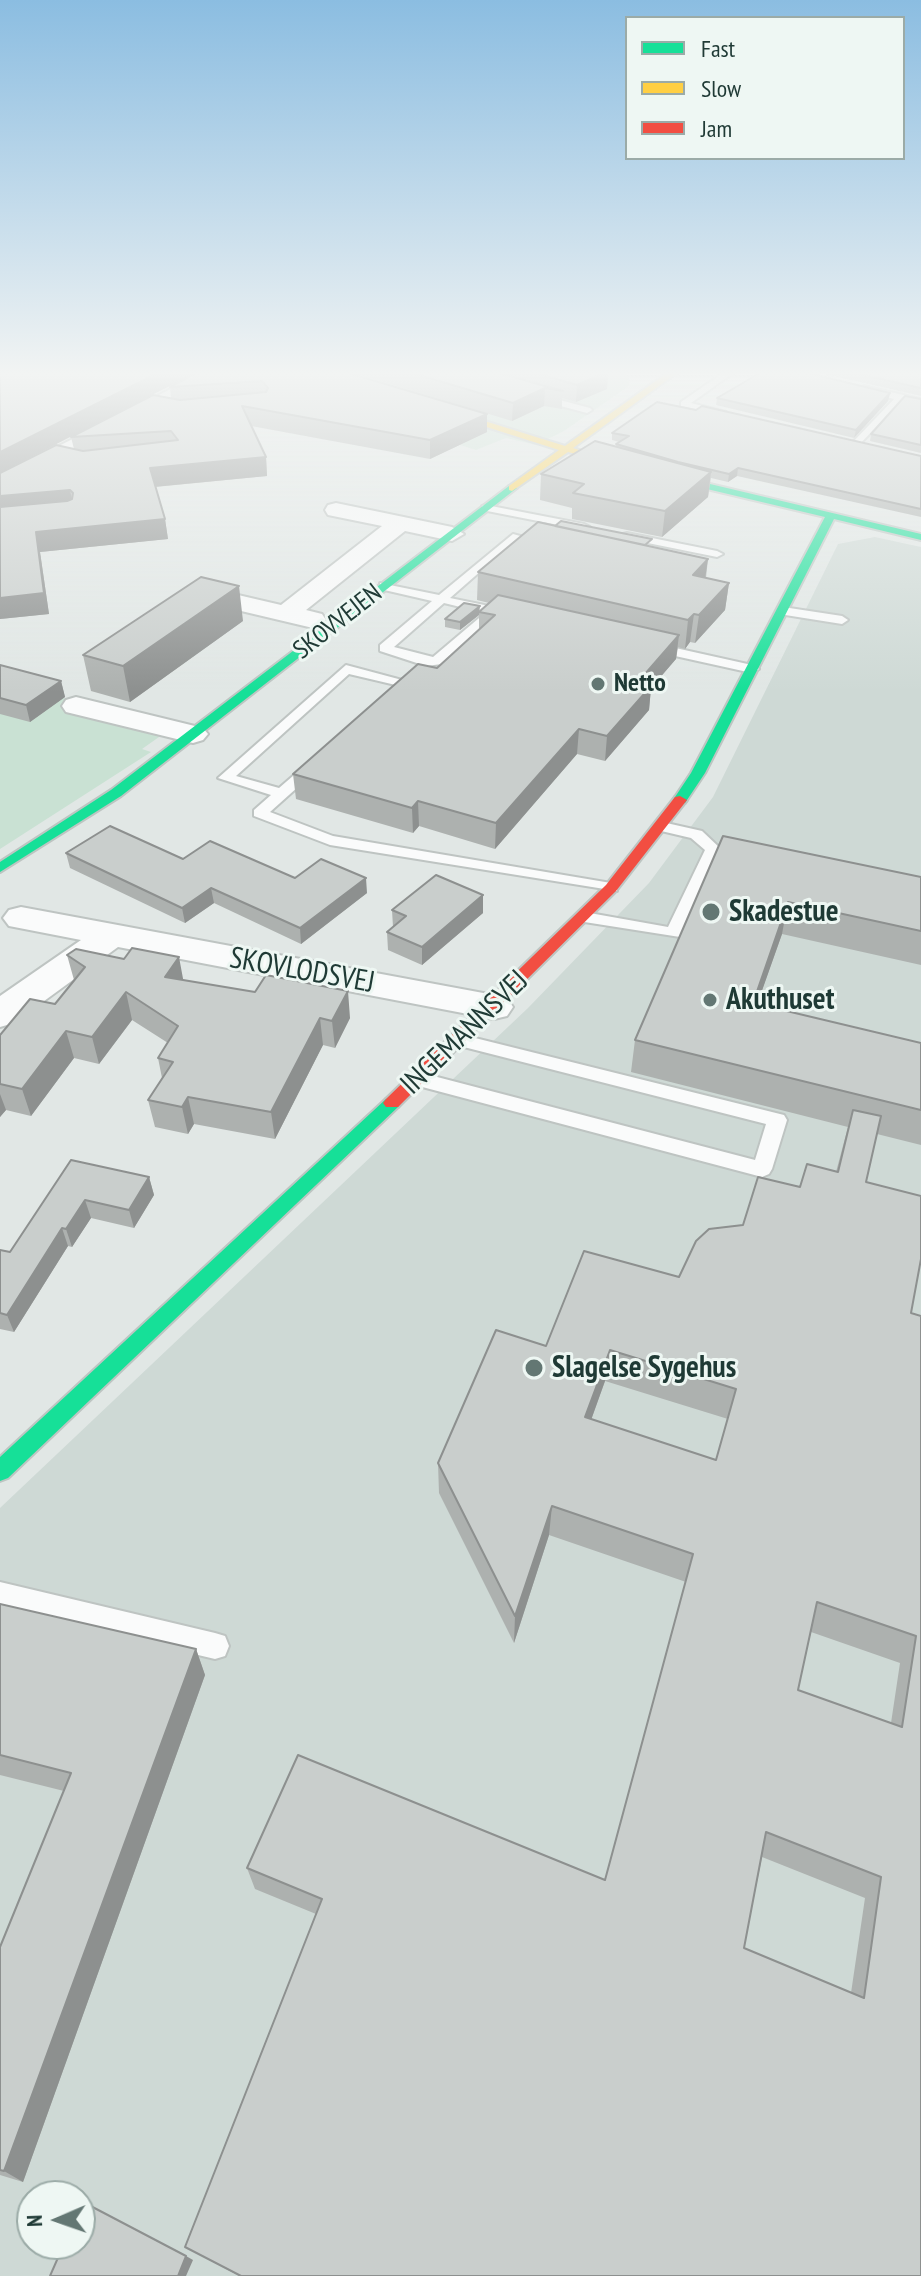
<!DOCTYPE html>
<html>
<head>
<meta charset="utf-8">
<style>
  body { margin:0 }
  #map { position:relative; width:921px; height:2276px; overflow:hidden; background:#e1e7e5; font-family:"PT Sans Narrow",sans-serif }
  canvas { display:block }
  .legend { position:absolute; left:625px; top:16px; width:280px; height:144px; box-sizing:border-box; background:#eef7f3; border:2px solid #9baba7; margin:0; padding:10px 14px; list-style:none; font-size:24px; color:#1f3a35 }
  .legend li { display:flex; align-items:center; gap:16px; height:40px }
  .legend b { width:40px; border:2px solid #9baba7 }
  .north { position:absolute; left:16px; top:2180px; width:80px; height:80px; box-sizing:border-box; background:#eef7f3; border:2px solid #9baba7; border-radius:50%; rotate:268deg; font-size:22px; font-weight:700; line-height:32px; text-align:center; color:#1f3a35 }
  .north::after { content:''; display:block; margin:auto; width:28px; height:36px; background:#637773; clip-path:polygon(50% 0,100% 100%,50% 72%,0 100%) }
</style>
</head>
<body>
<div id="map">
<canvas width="921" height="2276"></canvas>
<ul class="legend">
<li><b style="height:10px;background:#16e098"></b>Fast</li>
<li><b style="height:10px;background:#ffcf43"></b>Slow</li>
<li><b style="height:10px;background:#f24e42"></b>Jam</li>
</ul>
<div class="north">N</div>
</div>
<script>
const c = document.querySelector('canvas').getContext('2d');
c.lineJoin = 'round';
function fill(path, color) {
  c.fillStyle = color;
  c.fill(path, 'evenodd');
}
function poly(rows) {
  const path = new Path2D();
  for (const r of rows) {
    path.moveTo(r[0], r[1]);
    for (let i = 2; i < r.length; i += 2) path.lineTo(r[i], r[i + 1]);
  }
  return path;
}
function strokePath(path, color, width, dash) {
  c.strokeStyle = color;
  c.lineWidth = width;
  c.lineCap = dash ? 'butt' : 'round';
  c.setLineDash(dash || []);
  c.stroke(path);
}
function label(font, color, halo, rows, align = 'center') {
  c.font = font + ' "PT Sans Narrow",sans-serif';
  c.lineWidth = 6;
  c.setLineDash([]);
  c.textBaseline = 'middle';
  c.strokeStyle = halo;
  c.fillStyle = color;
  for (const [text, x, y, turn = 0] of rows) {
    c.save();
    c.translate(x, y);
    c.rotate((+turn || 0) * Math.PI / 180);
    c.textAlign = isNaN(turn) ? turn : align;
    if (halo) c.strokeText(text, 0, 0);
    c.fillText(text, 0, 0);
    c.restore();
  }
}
fill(poly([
  [875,537,921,547,921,2276,0,2276,0,1508,528,1008,649,883,713,797,838,544],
  [32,2196,80,2196,80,2244,32,2244]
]), '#ced9d5');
fill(poly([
  [230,373,625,373,630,380,629,386,564,431,536,445,506,438,476,450],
  [0,683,176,725,142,749,151,752,0,849]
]), '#c9e1d3');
const lane = poly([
  [723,373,733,373,691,403,726,412,726,416,681,406,681,402,723,373],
  [864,386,921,399,921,405,902,400,856,448,852,443,894,399,861,391,864,386],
  [537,394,590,408,592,410,587,413,534,399,537,394],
  [486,505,584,524,590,527,584,530,482,510,482,506,486,505],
  [627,533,717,551,723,554,717,557,623,538,623,534,627,533],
  [513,534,550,544,544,547,515,541,450,598,499,608,499,614,442,664,426,666,380,651,380,645,432,601,380,589,380,583,439,595,513,534],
  [444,603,485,613,433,657,394,647,444,603],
  [783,607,842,616,848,620,842,624,779,614,777,611,783,607],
  [653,643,752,665,759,669,752,673,648,650,647,647,653,643],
  [346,665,417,684,399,697,392,693,400,686,349,674,236,776,279,788,308,763,318,763,318,769,270,812,333,836,611,883,617,885,617,891,330,845,254,816,254,810,271,795,218,778,346,665],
  [662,822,702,831,721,849,680,937,578,921,578,913,584,912,668,927,705,850,691,838,657,830,657,824,662,822],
  [459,1034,784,1115,787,1120,772,1169,769,1174,762,1177,411,1084,408,1079,411,1074,418,1072,755,1160,766,1124,452,1044,450,1040,452,1036,459,1034],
  [0,1582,215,1633,225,1636,229,1646,225,1656,215,1659,0,1608,0,1582]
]);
const street = poly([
  [202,373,226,373,0,492,0,476,202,373],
  [336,503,452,527,464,534,452,541,405,531,306,610,322,614,326,620,313,628,199,601,195,596,208,588,281,605,382,526,328,515,325,510,328,505,336,503],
  [76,697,203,728,208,734,203,740,193,743,66,712,62,706,66,700,76,697],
  [21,907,494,995,507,998,513,1007,507,1016,494,1019,118,947,14,1023,0,1027,0,996,81,940,9,926,3,918,9,910,21,907]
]);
const fast = poly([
  [651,470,921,534,921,540,834,519,705,773,685,803,680,804,673,800,691,773,825,517,648,475,651,470],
  [509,486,517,488,121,796,0,872,0,862,111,790,509,486],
  [392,1097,398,1099,401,1103,398,1107,8,1478,0,1481,0,1457,386,1099,392,1097]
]);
const slow = poly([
  [317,373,330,373,565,446,667,373,677,373,573,448,588,453,588,457,568,452,512,491,509,490,509,486,559,450,317,373]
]);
const jam = poly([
  [680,796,687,800,616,891,398,1107,386,1107,383,1103,386,1099,606,885,675,797,680,796]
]);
strokePath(lane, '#bec4c2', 4);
strokePath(street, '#bec4c2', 4);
strokePath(fast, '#bdc5c2', 4);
strokePath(slow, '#bdc5c2', 4);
strokePath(jam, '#bdc5c2', 4);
fill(lane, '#fafbfb');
fill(street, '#fafbfb');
fill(fast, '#16e098');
fill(slow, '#ffcf43');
fill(jam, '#f24e42');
fill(poly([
  [348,373,487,414,487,432,430,459,251,426,266,457,267,476,155,487,165,519,168,539,40,552,49,614,0,619,0,473,74,449,71,437,171,399,170,387],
  [354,373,608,373,607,389,576,402,562,398,562,409,544,406,512,421],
  [821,373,921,373,921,396],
  [890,393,888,401,854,438,716,405,717,398],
  [921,399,921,453,870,441,871,434],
  [612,433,921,456,921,517,737,476,728,482,711,478,708,497,662,537,572,519,572,508,540,500,541,474,616,446,616,444,619,442,612,440],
  [651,547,708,559,706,578,729,583,725,610,695,643,690,642,685,649,678,647,676,659,651,688,649,710,605,761,577,754,495,849,419,826,413,833,296,799,293,774,437,668,479,629,479,615,460,630,445,627,445,619,479,611,489,603,477,600,478,572],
  [243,621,130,702,91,691,83,655],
  [0,665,61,681,65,697,30,722,0,714],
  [723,836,921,877,921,965,782,934,757,1004,921,1043,921,1145,877,1134,866,1182,911,1313,921,1316,921,2276,239,2276,185,2247,316,1914,255,1889,247,1868,605,1880,686,1582,549,1535,514,1643,439,1493,438,1463,546,1346,679,1277,743,1225,800,1187,836,1172,848,1127,631,1072,635,1040],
  [605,1381,728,1419,716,1460,591,1420],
  [811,1632,900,1663,891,1723,798,1690],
  [762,1857,865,1898,851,1993,744,1948],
  [66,853,183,859,295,878,367,893,301,944,214,903,185,923,70,868],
  [392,910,483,913,422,965,388,950,387,932,393,927],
  [67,955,183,980,350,1018,335,1048,323,1045,275,1139,194,1124,188,1134,155,1127,148,1100,162,1078,158,1058,168,1043,132,1020,99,1064,74,1058,31,1116,6,1110,0,1117,0,1035,55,1004,74,980],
  [71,1160,149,1177,154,1195,134,1228,91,1218,72,1247,68,1246,14,1332,0,1329,0,1250,10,1252],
  [0,1604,196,1649,205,1675,23,2182,0,2175,0,1947,64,1791,0,1775]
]), '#adb1af');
fill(poly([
  [158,373,195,373,0,473,0,452],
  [604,373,608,373,607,389,576,402,577,385],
  [545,388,544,406,512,421,513,403],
  [890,393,888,401,854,438,856,430],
  [487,414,487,432,430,459,430,440],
  [266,457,267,476,153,487,150,468],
  [738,468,737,476,728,482,729,474],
  [711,472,708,497,662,537,665,511],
  [70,490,74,510,0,516,0,496],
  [165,519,168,539,40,552,49,614,0,619,0,598,36,532],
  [708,559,704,586,693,575],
  [729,583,725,610,695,643,699,615],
  [239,586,243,621,130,702,123,666],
  [480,606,479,615,460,630,460,622],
  [694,614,690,642,685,649,688,620],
  [679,635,676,659,651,688,649,710,605,761,607,736,638,682],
  [61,681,65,697,30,722,26,705],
  [579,729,577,754,495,849,496,823],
  [418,801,419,826,413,833,412,808],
  [366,878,367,893,301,944,300,928],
  [211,888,214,903,185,923,182,908],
  [483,895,483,913,422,965,422,947],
  [788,902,782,934,746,1036,753,1003],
  [179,957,184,984,165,977],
  [348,991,350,1018,335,1048,332,1021],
  [126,992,132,1020,99,1064,92,1037],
  [320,1018,323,1045,275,1139,271,1112],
  [66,1031,74,1058,31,1116,22,1089],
  [0,1094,6,1110,0,1117],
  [188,1097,194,1124,188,1134,182,1107],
  [149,1177,154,1195,134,1228,129,1210],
  [85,1200,91,1218,72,1247,66,1229],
  [62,1228,68,1246,14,1332,7,1315],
  [610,1350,605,1381,581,1448,585,1417],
  [552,1506,549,1535,514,1643,515,1616],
  [196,1649,205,1675,23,2182,4,2171],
  [186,2256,193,2260,186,2276,178,2276]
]), '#8d908f');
const building = poly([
  [0,373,158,373,0,452,0,373],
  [196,373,348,373,487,414,430,440,242,406,266,457,150,468,165,519,36,532,44,593,0,598,0,507,67,501,72,499,73,493,70,490,0,496,0,473,56,445,83,451,178,440,171,431,71,437,153,395,180,400,266,392,268,388,262,381,170,387,196,373],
  [412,373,499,373,563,391,545,388,513,403,412,373],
  [536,373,604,373,577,385,536,373],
  [760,373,808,373,890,393,856,430,717,398,760,373],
  [854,373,921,373,921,388,854,373],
  [905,396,921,399,921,445,871,434,905,396],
  [657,402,696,410,702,406,921,456,921,509,738,468,729,474,678,462,616,444,629,436,612,433,657,402],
  [595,441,711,472,665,511,573,493,584,484,541,474,595,441],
  [561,521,652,539,645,545,555,526,561,521],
  [538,522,708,559,693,575,729,583,699,615,694,614,688,620,478,572,538,522],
  [201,577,239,586,123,666,83,655,201,577],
  [498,595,679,635,638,682,652,685,607,736,579,729,496,823,418,801,412,808,293,774,418,664,437,668,495,615,479,612,498,595],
  [464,603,480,606,460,622,445,619,464,603],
  [0,665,61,681,26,705,0,698,0,665],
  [110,826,183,859,210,841,295,878,321,859,366,878,300,928,211,888,182,908,66,853,110,826],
  [723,836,921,877,921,931,788,902,753,1003,921,1043,921,1110,635,1040,723,836],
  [436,875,483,895,422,947,387,932,406,916,392,910,436,875],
  [132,948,179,957,165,977,255,992,266,975,348,991,332,1021,320,1018,271,1112,188,1097,182,1107,148,1100,173,1062,158,1058,178,1026,126,992,92,1037,66,1031,22,1089,0,1084,0,1035,30,999,55,1004,85,967,67,955,76,949,124,959,132,948],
  [853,1110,881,1116,866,1182,921,1196,921,1259,911,1313,921,1316,921,2276,241,2276,185,2247,322,1899,247,1868,298,1755,605,1880,693,1554,552,1506,515,1616,438,1463,496,1330,546,1346,584,1251,679,1277,696,1241,709,1229,743,1225,758,1177,800,1187,807,1164,838,1172,853,1110],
  [610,1350,736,1389,716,1460,585,1417,610,1350],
  [817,1602,916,1636,902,1727,798,1690,817,1602],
  [766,1832,881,1877,864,1998,744,1948,766,1832],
  [71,1160,149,1177,129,1210,85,1200,66,1229,62,1228,7,1315,0,1313,0,1250,10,1252,71,1160],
  [0,1604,196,1649,4,2171,0,2170,0,1947,71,1773,0,1755,0,1604],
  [83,2202,186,2256,178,2276,50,2276,64,2244,80,2244,80,2208,83,2202]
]);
fill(building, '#c9cecc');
strokePath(building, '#8d908f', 2);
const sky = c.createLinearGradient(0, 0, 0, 692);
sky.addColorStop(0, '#8bbde1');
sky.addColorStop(0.54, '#f2f4f3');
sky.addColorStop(1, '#f2f4f300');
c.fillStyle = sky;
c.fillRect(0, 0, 921, 692);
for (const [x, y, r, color] of [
  [598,684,8,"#637773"],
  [711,912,10,"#637773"],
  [710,1000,8,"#637773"],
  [534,1368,10,"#637773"]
]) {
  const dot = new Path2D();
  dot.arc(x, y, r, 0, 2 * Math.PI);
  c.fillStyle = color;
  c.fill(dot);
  strokePath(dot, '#eef7f3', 3);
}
label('26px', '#1f3a35', '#eef7f3', [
  ["SKOVVEJEN",338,622,-38]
]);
label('bold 26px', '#1f3a35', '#eef7f3', [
  ["Netto",614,684]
], 'left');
label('bold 30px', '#1f3a35', '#eef7f3', [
  ["Skadestue",729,912],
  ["Akuthuset",726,1000],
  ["Slagelse Sygehus",552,1368]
], 'left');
label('30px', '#1f3a35', '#eef7f3', [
  ["SKOVLODSVEJ",302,971,10],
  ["INGEMANNSVEJ",465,1033,-44]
]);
</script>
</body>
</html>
